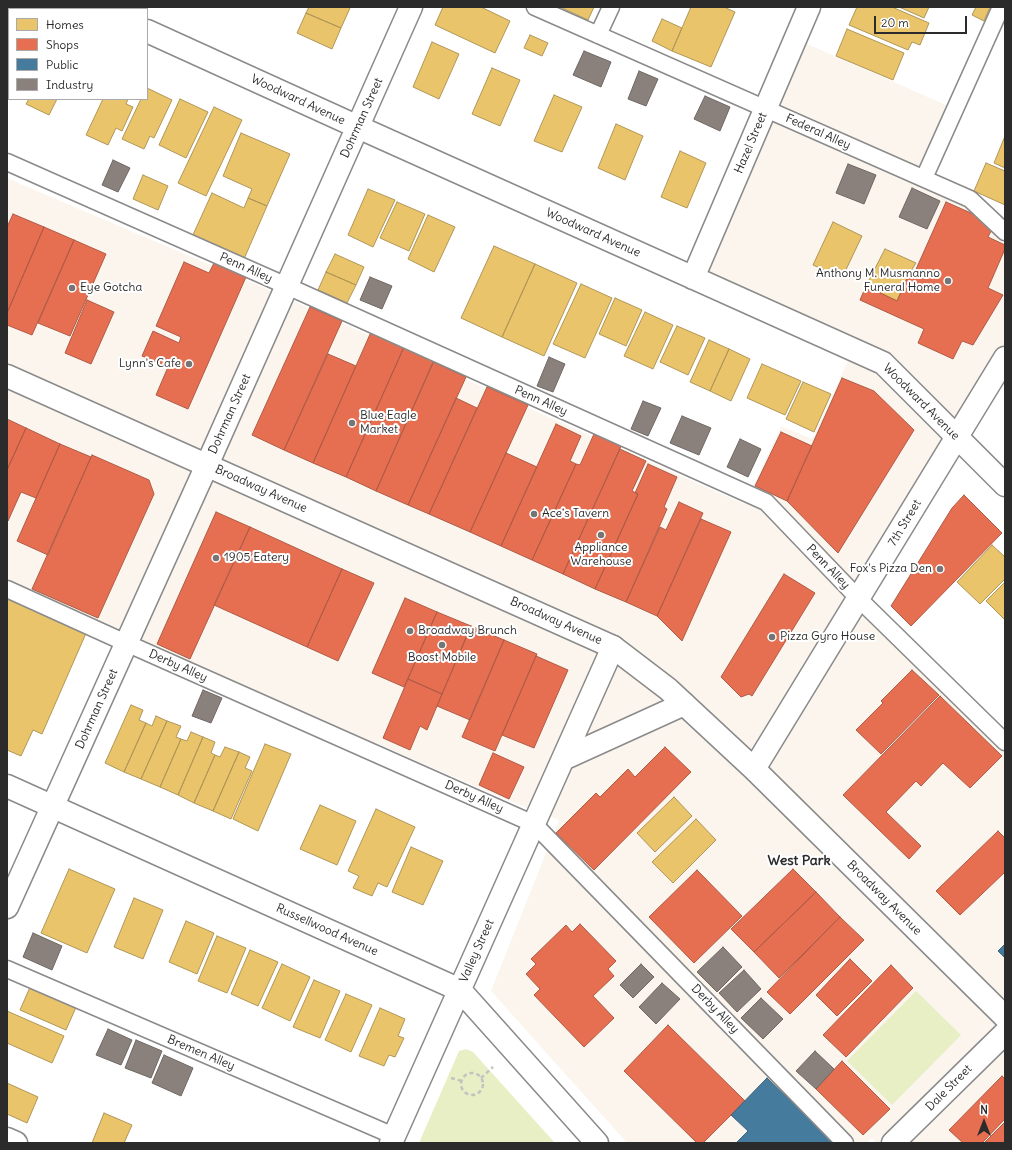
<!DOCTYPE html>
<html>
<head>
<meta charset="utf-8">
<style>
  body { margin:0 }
  #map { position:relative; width:1012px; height:1150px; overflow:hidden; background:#fff; font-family:Delius,sans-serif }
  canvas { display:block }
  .frame { position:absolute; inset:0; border:8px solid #2b2b2b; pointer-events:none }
  .legend { position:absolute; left:8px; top:8px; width:140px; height:92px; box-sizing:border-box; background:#fff; border:1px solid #aaa; margin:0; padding:5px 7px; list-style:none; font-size:12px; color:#2b2b2b }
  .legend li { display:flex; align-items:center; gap:8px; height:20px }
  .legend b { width:20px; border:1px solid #aaa }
  .north { position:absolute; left:964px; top:1102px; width:40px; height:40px; -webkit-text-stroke:3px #fff; paint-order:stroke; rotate:0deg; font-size:11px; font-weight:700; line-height:16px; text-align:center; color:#2b2b2b }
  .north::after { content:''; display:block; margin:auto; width:14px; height:18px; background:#2b2b2b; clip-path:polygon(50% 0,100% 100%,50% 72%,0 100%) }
  .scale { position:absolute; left:874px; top:16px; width:93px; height:18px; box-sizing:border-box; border:2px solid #2b2b2b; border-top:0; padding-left:5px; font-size:12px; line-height:14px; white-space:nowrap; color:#2b2b2b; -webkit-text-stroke:3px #fff; paint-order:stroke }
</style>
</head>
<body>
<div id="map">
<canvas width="1012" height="1150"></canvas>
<div class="frame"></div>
<ul class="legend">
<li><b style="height:11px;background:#e9c46a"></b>Homes</li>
<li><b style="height:11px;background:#e76f51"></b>Shops</li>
<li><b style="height:11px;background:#457b9d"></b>Public</li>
<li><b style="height:11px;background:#8a817c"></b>Industry</li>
</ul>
<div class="north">N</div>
<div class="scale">20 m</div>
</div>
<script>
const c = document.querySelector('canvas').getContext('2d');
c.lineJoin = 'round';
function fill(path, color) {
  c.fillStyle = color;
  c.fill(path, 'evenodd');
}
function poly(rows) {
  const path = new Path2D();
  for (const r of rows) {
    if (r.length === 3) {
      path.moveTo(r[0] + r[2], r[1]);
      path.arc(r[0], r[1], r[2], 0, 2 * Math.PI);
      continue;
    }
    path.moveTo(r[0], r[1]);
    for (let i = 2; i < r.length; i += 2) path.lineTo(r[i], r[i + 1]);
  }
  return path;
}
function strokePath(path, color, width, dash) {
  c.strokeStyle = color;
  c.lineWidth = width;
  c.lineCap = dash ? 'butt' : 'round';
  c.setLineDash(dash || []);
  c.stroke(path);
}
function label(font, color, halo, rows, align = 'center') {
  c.font = font + ' Delius,sans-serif';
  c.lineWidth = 4;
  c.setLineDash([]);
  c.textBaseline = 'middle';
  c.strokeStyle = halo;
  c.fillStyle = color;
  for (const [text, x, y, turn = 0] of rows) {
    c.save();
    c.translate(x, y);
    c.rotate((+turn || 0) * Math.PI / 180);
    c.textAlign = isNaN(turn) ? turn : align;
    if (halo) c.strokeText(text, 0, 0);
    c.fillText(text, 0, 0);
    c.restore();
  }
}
fill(poly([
  [796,39,955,109,924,178,970,199,1005,232,1005,358,859,599,1005,742,1005,1143,876,1143,872,1138,867,1143,627,1143,491,991,559,820,507,800,173,655,7,581,7,178,262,287,553,419,744,504,750,494,781,426,812,439,853,350,694,278]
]), '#fbf5ee');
fill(poly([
  [916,991,961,1035,892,1105,847,1061],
  [466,1049,473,1052,555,1143,419,1143,459,1051]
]), '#e8efc5');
const homes = poly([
  [309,7,349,7,350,8,341,28,306,13,309,7],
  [443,7,481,7,510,21,495,53,435,25,443,7],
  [560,7,594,7,588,20,560,7],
  [691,7,724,7,735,12,711,67,672,51,691,7],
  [857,7,892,7,929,23,920,45,912,42,908,50,849,25,857,7],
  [899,7,929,7,924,18,899,7],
  [976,7,990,7,984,21,972,15,976,7],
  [306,13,341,28,332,49,297,33,306,13],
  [662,19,682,28,672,51,652,41,662,19],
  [847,29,904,53,893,80,836,56,847,29],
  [530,35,548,43,542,56,524,48,530,35],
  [432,42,459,54,439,99,413,87,432,42],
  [492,68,520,80,500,126,472,114,492,68],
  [147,88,172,100,154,138,150,136,144,149,122,139,141,99,147,99,147,88],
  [554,95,582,107,562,152,534,141,554,95],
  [29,99,57,99,49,115,26,104,29,99],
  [103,99,128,99,126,104,133,107,122,131,116,128,108,145,86,135,103,99],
  [180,99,208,112,186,158,159,145,180,99],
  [214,107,242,120,206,196,178,183,214,107],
  [616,124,643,136,625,180,598,168,616,124],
  [241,133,290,154,267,206,248,198,252,189,223,176,241,133],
  [1005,136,1005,168,994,163,1005,136],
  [680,151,706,163,687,208,661,197,680,151],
  [986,163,1005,171,1005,205,974,191,986,163],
  [143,175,168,186,158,210,133,199,143,175],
  [368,189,395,200,373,247,348,235,368,189],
  [212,193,244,208,248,198,267,206,244,259,192,237,212,193],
  [397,202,425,214,409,251,380,238,397,202],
  [428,215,455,227,434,272,408,259,428,215],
  [833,222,862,236,842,278,813,265,833,222],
  [494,246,535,264,502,337,461,318,494,246],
  [885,249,916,263,909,274,897,301,866,286,885,249],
  [335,254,364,267,356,285,326,272,335,254],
  [535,264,577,283,544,356,502,337,535,264],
  [326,272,356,285,347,303,318,290,326,272],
  [581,284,612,298,585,358,553,344,581,284],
  [615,298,642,310,626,346,599,334,615,298],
  [645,312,673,325,653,369,624,356,645,312],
  [677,326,705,338,688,375,660,362,677,326],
  [709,340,729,349,710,391,690,382,709,340],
  [729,349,750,359,731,401,710,391,729,349],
  [762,364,801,381,785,415,747,398,762,364],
  [803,382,831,394,814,432,786,419,803,382],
  [992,545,1005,557,1005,579,980,604,957,582,992,545],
  [1005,582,1005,620,986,601,1005,582],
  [7,596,87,631,42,734,33,730,21,756,7,750,7,596],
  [131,705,143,710,139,720,146,723,124,772,105,763,131,705],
  [156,716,167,721,141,779,124,772,146,723,152,726,156,716],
  [167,721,181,726,176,737,181,739,160,787,141,779,167,721],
  [191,732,203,737,178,795,160,787,181,739,187,741,191,732],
  [203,737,215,742,211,753,215,755,194,803,178,795,203,737],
  [265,744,291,754,258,831,233,819,265,744],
  [225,747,239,752,213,811,194,803,215,755,220,757,225,747],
  [239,752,250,757,245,768,252,771,231,819,213,811,239,752],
  [674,797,692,816,655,852,637,833,674,797],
  [320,805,356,821,337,865,300,849,320,805],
  [376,809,415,827,387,887,378,883,372,896,353,888,359,876,348,871,376,809],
  [696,819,716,840,673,883,652,862,696,819],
  [411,847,443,861,423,905,392,892,411,847],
  [69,869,115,889,87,953,41,933,69,869],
  [134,898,163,910,143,959,114,947,134,898],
  [186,921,214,933,197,974,169,962,186,921],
  [217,936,246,948,227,993,198,981,217,936],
  [250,950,278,962,258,1006,231,994,250,950],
  [282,964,310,977,290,1021,262,1008,282,964],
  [314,980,340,991,320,1038,293,1027,314,980],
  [31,985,77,1005,66,1030,20,1010,31,985],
  [346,994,372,1005,351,1052,325,1040,346,994],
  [380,1008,405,1019,398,1036,404,1038,395,1057,389,1055,384,1066,359,1056,380,1008],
  [7,1011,64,1036,52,1063,7,1043,7,1011],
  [7,1083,38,1097,27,1123,7,1114,7,1083],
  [104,1113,132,1125,124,1143,92,1143,104,1113]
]);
fill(homes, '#e9c46a');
strokePath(homes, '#b09657', 1);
const shops = poly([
  [946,202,980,217,992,229,988,237,1005,245,1005,249,988,288,1003,295,973,345,962,341,953,359,918,343,924,329,860,300,866,286,897,301,909,274,913,276,946,202],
  [13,214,44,227,7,313,7,227,13,214],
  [44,227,74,240,32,335,7,325,7,313,44,227],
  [74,240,106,254,70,336,38,323,74,240],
  [184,262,209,273,214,263,246,277,188,409,156,395,168,367,142,356,153,331,179,343,181,337,156,326,184,262],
  [87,300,114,312,91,364,65,353,87,300],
  [310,307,342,321,284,450,252,435,310,307],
  [371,332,404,347,346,477,313,463,371,332],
  [404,347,434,361,376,491,346,477,404,347],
  [328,354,356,366,313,463,284,450,328,354],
  [433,362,466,377,408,505,376,491,433,362],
  [842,378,874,391,914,430,838,553,787,501,842,378],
  [487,387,528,405,470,532,429,514,487,387],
  [456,398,477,408,429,514,408,505,456,398],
  [7,419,26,428,7,470,7,419],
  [556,424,581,436,570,461,576,464,532,560,501,546,556,424],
  [26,428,60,444,36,498,21,492,8,521,7,470,26,428],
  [781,432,812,446,787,501,755,486,781,432],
  [594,434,621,446,563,574,532,560,576,464,580,465,594,434],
  [60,444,91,457,48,555,17,541,60,444],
  [620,449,646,461,632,491,638,494,595,589,563,574,620,449],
  [506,453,537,467,501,546,470,532,506,453],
  [92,455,149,480,154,494,98,618,32,589,92,455],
  [648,464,677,477,664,507,667,509,626,602,595,589,638,494,635,493,648,464],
  [964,495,1002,533,911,626,891,606,952,508,964,495],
  [679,502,703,513,657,616,626,602,660,527,666,530,679,502],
  [216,512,250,527,190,659,157,644,216,512],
  [701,519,731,532,682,641,657,616,701,519],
  [250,527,342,569,307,647,214,605,250,527],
  [342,569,374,583,338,661,307,647,342,569],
  [784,574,815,593,752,696,749,694,741,697,721,677,784,574],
  [405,598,437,612,404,687,372,673,405,598],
  [437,612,471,626,442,694,408,679,437,612],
  [471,626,504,640,470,720,437,706,471,626],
  [504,640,537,654,495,751,462,737,504,640],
  [536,656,568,670,534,748,502,735,536,656],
  [912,670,939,695,881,754,856,730,883,703,881,701,912,670],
  [408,679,442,694,427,730,420,726,410,750,383,738,408,679],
  [940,696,1002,756,970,788,943,763,921,786,916,781,886,812,921,846,909,859,843,795,940,696],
  [665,747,691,772,594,870,556,833,596,793,600,797,628,769,635,777,665,747],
  [493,753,524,767,509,799,479,785,493,753],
  [998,831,1005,838,1005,872,960,915,936,891,998,831],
  [793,869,816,892,754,952,731,929,793,869],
  [697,870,742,916,694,963,649,917,697,870],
  [816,892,840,917,779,978,754,952,816,892],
  [840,917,864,940,790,1014,767,992,840,917],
  [580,924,616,961,608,969,614,976,593,996,614,1018,584,1047,534,995,540,989,526,974,536,964,531,959,566,925,572,932,580,924],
  [850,959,872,981,837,1016,816,995,850,959],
  [891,965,913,988,846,1057,823,1035,891,965],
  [668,1025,745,1101,703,1143,697,1143,624,1071,668,1025],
  [842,1061,890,1109,863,1135,816,1089,842,1061],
  [1002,1076,1005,1079,1005,1119,982,1143,963,1143,949,1130,1002,1076],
  [1005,1122,1005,1143,984,1143,1005,1122]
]);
fill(shops, '#e76f51');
strokePath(shops, '#af5b46', 1);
const public = poly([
  [1005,944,1005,958,998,951,1005,944],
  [767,1078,835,1143,736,1143,748,1131,731,1115,767,1078]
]);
fill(public, '#457b9d');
strokePath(public, '#3d637b', 1);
const industry = poly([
  [584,51,611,62,601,87,573,75,584,51],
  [639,71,658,79,646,106,628,99,639,71],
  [705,96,730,107,720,131,694,119,705,96],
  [113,160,130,168,118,192,102,185,113,160],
  [848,164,876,175,864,204,836,193,848,164],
  [912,188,940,201,927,229,899,217,912,188],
  [370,277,392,286,382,309,360,300,370,277],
  [549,357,565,364,553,392,537,386,549,357],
  [643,401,661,408,648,436,631,429,643,401],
  [682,416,711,428,699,455,670,443,682,416],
  [740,439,761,449,748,477,727,467,740,439],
  [203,690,222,698,211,723,192,716,203,690],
  [33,933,62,946,52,970,23,957,33,933],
  [723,947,742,967,717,992,697,972,723,947],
  [641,964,654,977,633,998,620,985,641,964],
  [744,970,761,989,737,1012,719,993,744,970],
  [662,983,680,999,656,1024,639,1007,662,983],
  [761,998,783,1019,763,1039,741,1018,761,998],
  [108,1029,132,1040,121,1065,96,1055,108,1029],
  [136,1040,162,1051,151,1078,125,1068,136,1040],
  [815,1051,834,1069,816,1089,796,1071,815,1051],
  [164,1055,193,1068,181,1096,152,1083,164,1055]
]);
fill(industry, '#8a817c');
strokePath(industry, '#6e6764', 1);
const service = poly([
  [535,7,970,199,1005,232],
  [598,35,611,7],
  [7,162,287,286,766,502,859,599,1005,742],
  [924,178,1001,7],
  [7,589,126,643,534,824,845,1143],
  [7,969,394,1136]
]);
const minor = poly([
  [96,7,100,9],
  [147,31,358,127,883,363,1005,485],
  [693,278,809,7],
  [563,759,684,704],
  [7,786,460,990,597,1143],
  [7,907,207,465,411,7],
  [7,1139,16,1143],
  [391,1143,613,647],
  [893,1143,1005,1033]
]);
const tertiary = poly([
  [7,376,613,647,668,689,754,769,1005,1017],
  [754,769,1005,358]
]);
strokePath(service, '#8a8a8a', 19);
strokePath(minor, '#8a8a8a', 25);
strokePath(tertiary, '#8a8a8a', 25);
strokePath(poly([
  [472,1084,11],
  [451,1078,462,1081],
  [481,1078,493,1067]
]), '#c2c2c2', 2.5, [4, 3]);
strokePath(service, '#fff', 16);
strokePath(minor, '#fff', 22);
strokePath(tertiary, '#fff', 22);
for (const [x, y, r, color] of [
  [948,281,4,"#757575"],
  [72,288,4,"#757575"],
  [189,364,4,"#757575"],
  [352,423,4,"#757575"],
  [534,514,4,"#757575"],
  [601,535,4,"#757575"],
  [216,558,4,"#757575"],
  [940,569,4,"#757575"],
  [410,631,4,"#757575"],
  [772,637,4,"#757575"],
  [442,645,4,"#757575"]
]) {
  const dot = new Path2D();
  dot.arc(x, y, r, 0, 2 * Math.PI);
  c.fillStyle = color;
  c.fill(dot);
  strokePath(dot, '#fff', 1.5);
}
label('12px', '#2b2b2b', '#fff', [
  ["Woodward Avenue",298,100,25],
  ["Dohrman Street",362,118,-66],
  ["Federal Alley",818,132,24],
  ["Hazel Street",751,143,-67],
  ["Woodward Avenue",593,233,24],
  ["Penn Alley",246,268,24],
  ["Penn Alley",541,401,24],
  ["Woodward Avenue",921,402,45],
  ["Dohrman Street",230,414,-66],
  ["Broadway Avenue",261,489,24],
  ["7th Street",905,523,-59],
  ["Penn Alley",828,567,46],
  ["Broadway Avenue",556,621,24],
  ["Derby Alley",178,666,24],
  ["Dohrman Street",97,709,-66],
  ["Derby Alley",474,797,24],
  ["Broadway Avenue",884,898,45],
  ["Russellwood Avenue",327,930,24],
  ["Valley Street",477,951,-66],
  ["Derby Alley",715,1009,46],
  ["Bremen Alley",201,1053,23],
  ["Dale Street",949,1088,-45]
]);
label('12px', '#2b2b2b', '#fff', [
  ["Anthony M. Musmanno",940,274,"right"],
  ["Funeral Home",940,288,"right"],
  ["Eye Gotcha",80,288],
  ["Lynn's Cafe",181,364,"right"],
  ["Blue Eagle",360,416],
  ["Market",360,430],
  ["Ace's Tavern",542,514],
  ["Appliance",601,548,"center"],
  ["Warehouse",601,562,"center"],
  ["1905 Eatery",224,558],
  ["Fox's Pizza Den",932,569,"right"],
  ["Broadway Brunch",418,631],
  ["Pizza Gyro House",780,637],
  ["Boost Mobile",442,658,"center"]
], 'left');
label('bold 14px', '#2b2b2b', '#fff', [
  ["West Park",799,861]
]);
</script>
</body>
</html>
